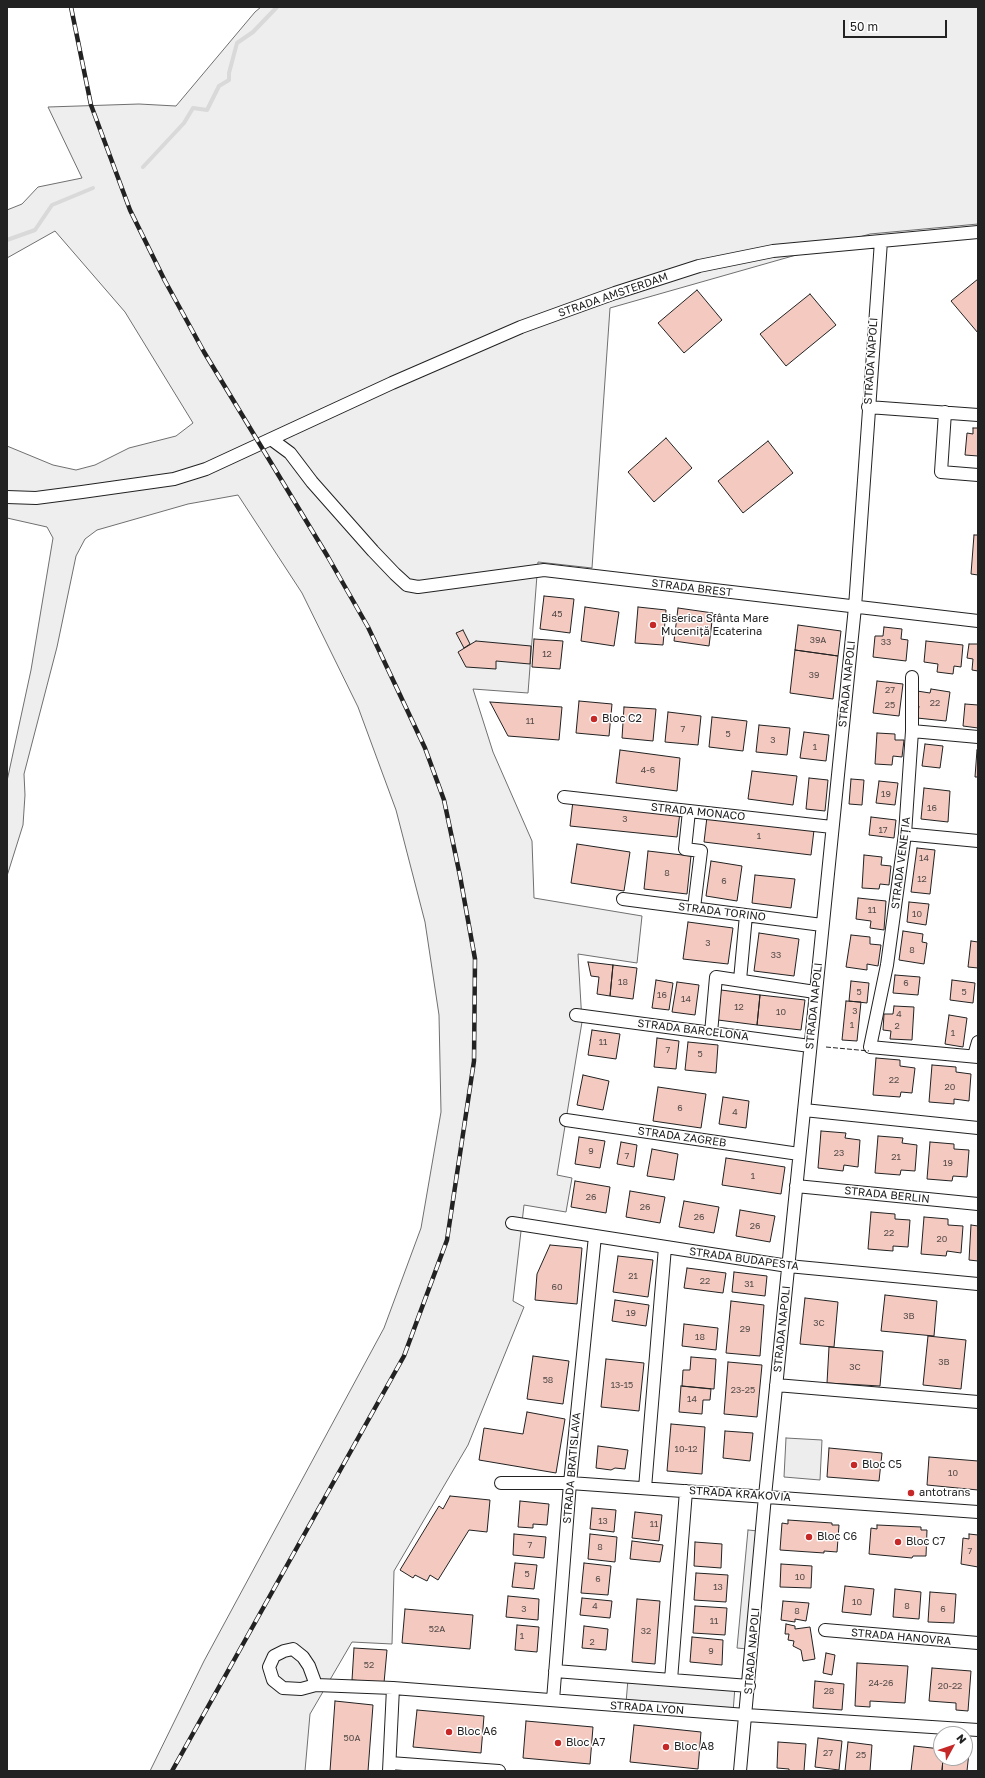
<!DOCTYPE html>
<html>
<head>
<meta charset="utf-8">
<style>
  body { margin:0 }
  #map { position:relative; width:985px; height:1778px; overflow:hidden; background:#fff; font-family:"Golos Text",sans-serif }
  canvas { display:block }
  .frame { position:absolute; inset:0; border:8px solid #222; pointer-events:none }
  .north { position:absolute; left:933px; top:1726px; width:40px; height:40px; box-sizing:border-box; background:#fff; border:1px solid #a7a7a7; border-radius:50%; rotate:50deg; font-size:11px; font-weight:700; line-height:16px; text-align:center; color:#222 }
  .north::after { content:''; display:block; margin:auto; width:14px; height:18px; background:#c62828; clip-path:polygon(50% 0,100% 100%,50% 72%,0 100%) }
  .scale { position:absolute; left:843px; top:20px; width:104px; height:18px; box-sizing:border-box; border:2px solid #222; border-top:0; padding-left:5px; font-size:12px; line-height:14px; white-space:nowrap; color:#222; -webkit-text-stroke:3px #fff; paint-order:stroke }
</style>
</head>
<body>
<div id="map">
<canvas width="985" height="1778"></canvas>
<div class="frame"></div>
<div class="north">N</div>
<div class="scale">50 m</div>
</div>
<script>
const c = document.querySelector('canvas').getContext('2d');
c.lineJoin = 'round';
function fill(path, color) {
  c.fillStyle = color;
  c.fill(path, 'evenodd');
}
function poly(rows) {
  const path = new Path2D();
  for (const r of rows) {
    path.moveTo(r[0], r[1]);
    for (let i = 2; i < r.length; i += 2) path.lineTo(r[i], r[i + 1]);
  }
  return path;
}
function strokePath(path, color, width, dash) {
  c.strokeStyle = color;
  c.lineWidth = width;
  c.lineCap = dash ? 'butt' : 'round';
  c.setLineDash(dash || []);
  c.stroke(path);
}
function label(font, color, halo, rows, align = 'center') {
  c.font = font + ' "Golos Text",sans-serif';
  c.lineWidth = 3;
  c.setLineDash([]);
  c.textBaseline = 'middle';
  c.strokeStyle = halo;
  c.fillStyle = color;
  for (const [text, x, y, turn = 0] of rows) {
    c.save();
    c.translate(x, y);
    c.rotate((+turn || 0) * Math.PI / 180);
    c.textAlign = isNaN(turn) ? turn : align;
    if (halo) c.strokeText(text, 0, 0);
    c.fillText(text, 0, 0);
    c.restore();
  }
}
const green = poly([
  [261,7,978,7,978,224,870,234,610,308,592,568,538,562,528,693,473,689,493,752,532,841,534,898,642,916,637,963,578,954,582,1022,557,1175,572,1178,566,1212,524,1205,513,1301,524,1307,468,1445,394,1571,392,1644,352,1642,310,1714,305,1771,150,1771,204,1661,384,1328,421,1228,441,1112,439,1015,425,922,396,810,358,707,302,593,238,495,188,504,97,530,85,539,76,556,57,647,24,774,25,795,23,825,7,876,7,781,31,670,53,538,47,527,7,518,7,446,53,465,76,470,95,465,129,448,176,436,193,423,125,312,55,231,7,258,7,210,22,204,38,187,82,178,48,107,139,104,176,106,255,12,261,7]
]);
fill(green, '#eee');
strokePath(green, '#6f6f6f', 1);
const parking = poly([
  [786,1438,822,1440,820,1480,784,1477,786,1438],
  [748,1530,758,1531,747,1649,737,1648,748,1530],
  [628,1679,735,1687,733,1712,626,1703,628,1679]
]);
fill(parking, '#ededed');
strokePath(parking, '#6f6f6f', 1);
strokePath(poly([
  [143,167,184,123,193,108,207,110,219,86,229,80,229,73,237,43,253,32,277,7],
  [7,240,35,230,52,205,93,188]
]), '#d9d9d9', 4);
const building = poly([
  [978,279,978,333,951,301,978,279],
  [697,290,722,320,684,353,658,323,697,290],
  [810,294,836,325,786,366,760,334,810,294],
  [973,428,978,428,978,456,965,455,967,433,973,434,973,428],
  [666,438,692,468,654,502,628,472,666,438],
  [768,441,793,473,743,513,718,481,768,441],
  [974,535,978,535,978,575,971,574,974,535],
  [544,596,574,599,570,633,540,629,544,596],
  [585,607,619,612,614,646,581,641,585,607],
  [638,607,666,610,663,645,635,643,638,607],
  [678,608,713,613,709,646,674,641,678,608],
  [798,625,841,631,838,656,795,650,798,625],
  [884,627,902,629,901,639,908,640,906,661,873,657,875,636,883,636,884,627],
  [463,630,470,644,464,648,456,633,463,630],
  [534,639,563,641,560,669,532,667,534,639],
  [476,641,531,646,530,664,496,661,496,669,466,667,458,652,476,641],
  [926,641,963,645,961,667,954,666,953,674,937,672,938,664,924,662,926,641],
  [969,644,978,644,978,671,972,670,973,659,967,658,969,644],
  [795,650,838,656,833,699,790,693,795,650],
  [877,681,903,684,899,716,873,713,877,681],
  [931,689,950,692,946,721,917,718,919,706,916,706,917,691,930,693,931,689],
  [579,701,612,704,609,736,576,733,579,701],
  [490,702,562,707,559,740,508,736,490,702],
  [965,704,978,705,978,728,963,726,965,704],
  [624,707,656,709,653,741,622,738,624,707],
  [668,712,701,716,698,745,665,742,668,712],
  [712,717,747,721,743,751,709,747,712,717],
  [759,725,790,728,787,755,756,752,759,725],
  [804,732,829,735,826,761,800,758,804,732],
  [877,733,895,734,895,740,904,740,902,757,893,756,892,765,875,764,877,733],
  [925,744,943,746,940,768,922,766,925,744],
  [620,750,680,758,677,791,616,783,620,750],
  [977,750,978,750,978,777,975,777,977,750],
  [752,771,797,776,793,805,748,799,752,771],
  [809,778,828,780,825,811,806,809,809,778],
  [851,779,864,780,862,805,849,804,851,779],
  [879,781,898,783,895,805,876,803,879,781],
  [924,788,950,791,948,822,921,819,924,788],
  [573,801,680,812,677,837,570,826,573,801],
  [707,817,814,830,811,855,704,842,707,817],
  [871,817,896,820,894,838,869,835,871,817],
  [577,844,630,852,624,891,571,883,577,844],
  [917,848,935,850,930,894,911,892,917,848],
  [648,851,691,856,687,894,644,889,648,851],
  [864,855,882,857,881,865,891,866,889,885,880,884,879,889,862,888,864,855],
  [711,861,742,866,737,901,706,896,711,861],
  [755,875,795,879,791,908,752,903,755,875],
  [858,898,886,901,884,930,870,928,871,921,856,919,858,898],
  [909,902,929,904,926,925,907,922,909,902],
  [688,922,733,928,728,964,683,959,688,922],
  [903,931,923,934,922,942,927,943,924,964,899,960,903,931],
  [759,933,799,939,794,976,754,971,759,933],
  [851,935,870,937,870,944,881,945,878,966,867,964,867,970,846,967,851,935],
  [971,941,978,942,978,968,968,967,971,941],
  [588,962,613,965,610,996,597,994,599,977,591,976,588,962],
  [613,965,637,968,633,999,610,996,613,965],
  [895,975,920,977,918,995,893,993,895,975],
  [656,980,673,983,669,1010,652,1008,656,980],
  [952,980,975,983,973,1003,950,1000,952,980],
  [851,981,869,983,867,1003,849,1001,851,981],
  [677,982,699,985,695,1015,672,1012,677,982],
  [721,990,760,995,757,1025,718,1020,721,990],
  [760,995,805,1000,801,1030,757,1025,760,995],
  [846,1001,861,1002,857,1041,842,1040,846,1001],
  [894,1006,914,1007,912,1040,890,1039,891,1031,883,1030,884,1014,893,1014,894,1006],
  [949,1015,967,1018,963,1047,945,1044,949,1015],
  [592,1030,620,1034,616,1059,588,1055,592,1030],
  [657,1038,679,1041,676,1069,654,1067,657,1038],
  [688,1042,718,1045,716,1073,685,1070,688,1042],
  [876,1058,900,1060,900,1066,915,1068,912,1093,901,1092,900,1097,873,1095,876,1058],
  [932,1065,956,1067,956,1072,971,1074,969,1101,954,1099,954,1104,929,1102,932,1065],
  [583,1075,609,1081,603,1110,577,1105,583,1075],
  [658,1087,706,1094,701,1128,653,1121,658,1087],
  [723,1097,749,1101,746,1128,719,1124,723,1097],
  [821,1131,846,1133,845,1138,860,1140,858,1167,844,1165,843,1171,818,1168,821,1131],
  [878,1136,903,1138,902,1143,917,1145,915,1171,901,1170,900,1175,875,1173,878,1136],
  [579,1137,605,1141,600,1168,575,1164,579,1137],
  [621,1142,637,1145,634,1167,617,1164,621,1142],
  [930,1142,954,1144,954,1149,969,1150,967,1177,953,1176,952,1181,927,1179,930,1142],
  [652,1149,678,1154,674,1180,647,1176,652,1149],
  [726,1158,785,1167,781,1194,722,1185,726,1158],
  [575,1181,610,1187,606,1213,571,1207,575,1181],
  [630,1191,665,1197,660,1223,626,1217,630,1191],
  [684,1201,719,1207,714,1233,679,1227,684,1201],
  [740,1210,775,1216,770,1242,736,1236,740,1210],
  [871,1212,895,1214,895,1219,910,1220,908,1247,893,1246,893,1251,868,1249,871,1212],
  [924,1217,948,1219,948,1225,963,1226,961,1253,947,1251,946,1256,921,1254,924,1217],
  [971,1225,978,1226,978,1261,969,1260,971,1225],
  [550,1245,582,1248,577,1304,535,1300,537,1274,550,1245],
  [618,1256,653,1260,648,1297,613,1292,618,1256],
  [687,1268,726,1273,723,1293,684,1288,687,1268],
  [734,1272,767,1276,765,1296,732,1292,734,1272],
  [885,1295,937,1301,934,1336,881,1331,885,1295],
  [805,1298,838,1302,834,1347,800,1344,805,1298],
  [615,1300,649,1305,646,1326,612,1321,615,1300],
  [731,1301,764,1305,760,1356,726,1353,731,1301],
  [684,1324,718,1328,716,1350,682,1346,684,1324],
  [928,1336,966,1340,961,1389,923,1385,928,1336],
  [829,1347,883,1351,880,1386,827,1383,829,1347],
  [533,1356,569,1361,563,1404,527,1399,533,1356],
  [691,1357,716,1359,714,1389,682,1386,683,1370,690,1370,691,1357],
  [606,1359,644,1363,639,1411,601,1407,606,1359],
  [728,1362,762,1365,757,1417,724,1414,728,1362],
  [681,1386,711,1389,710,1400,703,1400,702,1414,679,1412,681,1386],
  [527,1412,565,1419,556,1473,479,1460,484,1428,523,1434,527,1412],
  [671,1424,705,1427,702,1474,667,1471,671,1424],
  [725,1431,753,1433,750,1461,723,1458,725,1431],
  [598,1446,628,1450,625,1469,615,1468,611,1470,596,1468,598,1446],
  [829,1448,882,1453,879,1481,827,1477,829,1448],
  [929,1457,978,1461,978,1490,927,1485,929,1457],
  [450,1496,490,1500,487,1532,469,1530,438,1580,430,1575,427,1581,415,1575,413,1578,400,1570,439,1506,443,1509,450,1496],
  [520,1501,549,1504,547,1525,533,1524,533,1528,518,1527,520,1501],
  [592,1508,616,1510,614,1532,590,1529,592,1508],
  [635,1512,662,1515,659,1541,632,1538,635,1512],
  [788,1520,832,1523,832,1525,839,1525,837,1552,824,1551,824,1553,780,1550,782,1523,788,1524,788,1520],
  [877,1525,921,1527,921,1530,927,1530,926,1556,913,1556,912,1558,869,1554,871,1528,877,1529,877,1525],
  [514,1534,546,1537,544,1558,513,1555,514,1534],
  [590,1534,617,1537,615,1562,588,1559,590,1534],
  [969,1534,978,1535,978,1567,961,1564,963,1538,969,1539,969,1534],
  [632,1541,663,1545,660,1562,630,1559,632,1541],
  [695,1542,722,1544,721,1568,694,1566,695,1542],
  [515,1563,537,1565,534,1589,512,1587,515,1563],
  [584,1563,611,1566,608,1595,581,1593,584,1563],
  [781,1564,812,1566,811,1588,780,1587,781,1564],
  [696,1573,728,1575,726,1602,694,1600,696,1573],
  [845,1586,874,1589,871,1615,842,1612,845,1586],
  [895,1589,921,1592,919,1619,893,1617,895,1589],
  [930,1592,956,1594,954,1623,928,1622,930,1592],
  [508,1596,539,1599,538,1620,506,1617,508,1596],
  [582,1598,612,1601,610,1618,580,1615,582,1598],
  [637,1599,660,1601,655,1664,632,1662,637,1599],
  [783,1601,809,1603,806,1621,795,1619,795,1622,781,1620,783,1601],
  [695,1606,727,1608,725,1635,693,1633,695,1606],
  [405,1609,473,1615,470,1649,402,1643,405,1609],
  [786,1624,795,1626,795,1629,810,1627,815,1659,803,1661,801,1650,793,1646,794,1641,788,1640,789,1634,785,1634,786,1624],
  [517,1625,539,1627,537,1652,515,1650,517,1625],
  [584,1626,608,1629,606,1650,582,1648,584,1626],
  [692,1637,723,1640,722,1665,690,1662,692,1637],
  [354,1648,387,1650,384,1683,352,1680,354,1648],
  [826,1653,835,1655,832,1675,823,1673,826,1653],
  [857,1663,908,1666,905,1703,870,1701,870,1707,855,1706,857,1663],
  [932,1668,971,1671,968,1711,956,1710,956,1703,929,1701,932,1668],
  [815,1681,844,1684,842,1710,813,1708,815,1681],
  [335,1701,373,1705,368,1771,330,1771,335,1701],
  [417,1710,484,1716,481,1753,413,1747,417,1710],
  [526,1721,593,1727,590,1764,523,1758,526,1721],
  [634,1725,701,1732,698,1769,630,1762,634,1725],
  [818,1738,842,1741,839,1770,815,1767,818,1738],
  [778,1742,806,1744,804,1771,789,1771,789,1769,777,1768,778,1742],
  [848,1742,872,1745,870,1771,845,1771,848,1742],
  [914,1746,941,1749,941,1758,943,1758,942,1771,911,1771,914,1746],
  [965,1752,969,1752,967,1771,942,1771,943,1758,965,1758,965,1752]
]);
fill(building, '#f3c9c0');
strokePath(building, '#222', 1);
const street = poly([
  [868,407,978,415],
  [945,412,941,472,978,475],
  [271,439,290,453,312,482,373,551,395,574,407,585,418,587,544,570,978,621],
  [7,497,36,498,82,492,174,479,206,469,392,383,521,327,615,293,699,266,773,251,978,232],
  [912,677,912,731,905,834,887,965,870,1047,978,1057],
  [912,731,978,737],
  [564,797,832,827],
  [689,811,685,849,701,851,694,908],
  [905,834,978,841],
  [623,899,822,925],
  [740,980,746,915],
  [576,1015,810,1046],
  [711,1033,716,977,815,992],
  [974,1056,978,1042],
  [804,1110,978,1128],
  [566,1120,799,1154],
  [796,1186,978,1204],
  [512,1223,788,1266,978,1284],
  [776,1385,978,1402],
  [501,1483,570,1483,978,1512],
  [645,1488,665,1247],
  [825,1630,978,1643],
  [555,1671,749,1686],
  [671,1680,686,1491],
  [316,1685,309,1666,303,1657,293,1649,284,1651,274,1656,269,1667,273,1680,283,1688,301,1689,316,1685,393,1688,746,1715,978,1730],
  [553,1700,570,1483,595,1236],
  [390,1763,499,1771],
  [389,1771,393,1688],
  [740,1771,765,1496,855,607,881,241]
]);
strokePath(street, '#222', 14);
strokePath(street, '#fff', 12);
const rail = poly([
  [71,7,91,105,130,210,165,281,204,352,328,557,368,627,425,748,444,800,460,876,475,959,474,1061,447,1240,404,1356,172,1771]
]);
strokePath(rail, '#222', 4.5);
strokePath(rail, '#fff', 3, [9]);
strokePath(poly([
  [826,1047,869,1051]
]), '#222', 1, [5, 2]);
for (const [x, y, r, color] of [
  [653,625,4,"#c62828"],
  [594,719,4,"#c62828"],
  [854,1465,4,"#c62828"],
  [911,1493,4,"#c62828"],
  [809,1537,4,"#c62828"],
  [898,1542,4,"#c62828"],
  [449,1732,4,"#c62828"],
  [558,1743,4,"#c62828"],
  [666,1747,4,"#c62828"]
]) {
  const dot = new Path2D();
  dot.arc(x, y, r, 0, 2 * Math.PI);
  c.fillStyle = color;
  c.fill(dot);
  strokePath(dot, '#fff', 1.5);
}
label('9px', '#564c4a', null, [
  ["45",557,614],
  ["39A",818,640],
  ["33",886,642],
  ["12",547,654],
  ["39",814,675],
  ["27",890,690],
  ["22",935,703],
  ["25",890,705],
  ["11",530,721],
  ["7",683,729],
  ["5",728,734],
  ["3",773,740],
  ["1",815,747],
  ["4-6",648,770],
  ["19",886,794],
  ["16",932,808],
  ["3",625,819],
  ["17",883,830],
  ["1",759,836],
  ["14",924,858],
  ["8",667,873],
  ["12",922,879],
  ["6",724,881],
  ["11",872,910],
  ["10",917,914],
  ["3",708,943],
  ["8",912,950],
  ["33",776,955],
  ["18",623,982],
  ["6",906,983],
  ["5",859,992],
  ["5",964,992],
  ["16",662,995],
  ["14",686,999],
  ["12",739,1007],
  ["3",855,1011],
  ["10",781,1012],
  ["4",899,1014],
  ["1",852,1025],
  ["2",897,1026],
  ["1",953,1033],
  ["11",603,1042],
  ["7",668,1050],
  ["5",700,1054],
  ["22",894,1080],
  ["20",950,1087],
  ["6",680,1108],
  ["4",735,1112],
  ["9",591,1151],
  ["23",839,1153],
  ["7",627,1156],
  ["21",896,1157],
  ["19",948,1163],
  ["1",753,1176],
  ["26",591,1197],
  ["26",645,1207],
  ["26",699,1217],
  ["26",755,1226],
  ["22",889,1233],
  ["20",942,1239],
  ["21",633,1276],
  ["22",705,1281],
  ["31",749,1284],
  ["60",557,1287],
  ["19",631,1313],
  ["3B",909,1316],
  ["3C",819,1323],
  ["29",745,1329],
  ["18",700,1337],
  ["3B",944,1362],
  ["3C",855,1367],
  ["58",548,1380],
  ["13-15",622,1385],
  ["23-25",743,1390],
  ["14",692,1399],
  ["10-12",686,1449],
  ["10",953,1473],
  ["13",603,1521],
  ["11",654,1524],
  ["7",530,1545],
  ["8",600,1547],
  ["7",970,1551],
  ["5",527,1574],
  ["10",800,1577],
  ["6",598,1579],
  ["13",718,1587],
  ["10",857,1602],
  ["4",595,1606],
  ["8",907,1606],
  ["3",524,1609],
  ["6",943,1609],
  ["8",797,1611],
  ["11",714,1621],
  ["52A",437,1629],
  ["32",646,1631],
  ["1",522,1636],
  ["2",592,1642],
  ["9",711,1651],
  ["52",369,1665],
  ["24-26",881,1683],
  ["20-22",950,1686],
  ["28",829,1691],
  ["50A",352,1738],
  ["27",828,1753],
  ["25",861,1755]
]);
label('11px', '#222', '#fff', [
  ["STRADA AMSTERDAM",613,295,-19],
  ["STRADA NAPOLI",871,361,-86],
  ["STRADA BREST",692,588,7],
  ["STRADA NAPOLI",847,684,-84],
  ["STRADA MONACO",698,812,6],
  ["STRADA VENEȚIA",901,863,-83],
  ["STRADA TORINO",722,912,7],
  ["STRADA NAPOLI",814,1006,-84],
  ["STRADA BARCELONA",693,1030,7],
  ["STRADA ZAGREB",682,1137,8],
  ["STRADA BERLIN",887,1195,6],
  ["STRADA BUDAPESTA",744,1259,8],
  ["STRADA NAPOLI",782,1329,-84],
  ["STRADA BRATISLAVA",572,1468,-85],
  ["STRADA KRAKOVIA",740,1494,4],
  ["STRADA HANOVRA",901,1637,5],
  ["STRADA NAPOLI",752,1651,-85],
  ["STRADA LYON",647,1708,4]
]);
label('11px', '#222', '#fff', [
  ["Biserica Sfânta Mare",661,619],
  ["Muceniță Ecaterina",661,632],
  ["Bloc C2",602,719],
  ["Bloc C5",862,1465],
  ["antotrans",919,1493],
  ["Bloc C6",817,1537],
  ["Bloc C7",906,1542],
  ["Bloc A6",457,1732],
  ["Bloc A7",566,1743],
  ["Bloc A8",674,1747]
], 'left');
</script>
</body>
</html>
